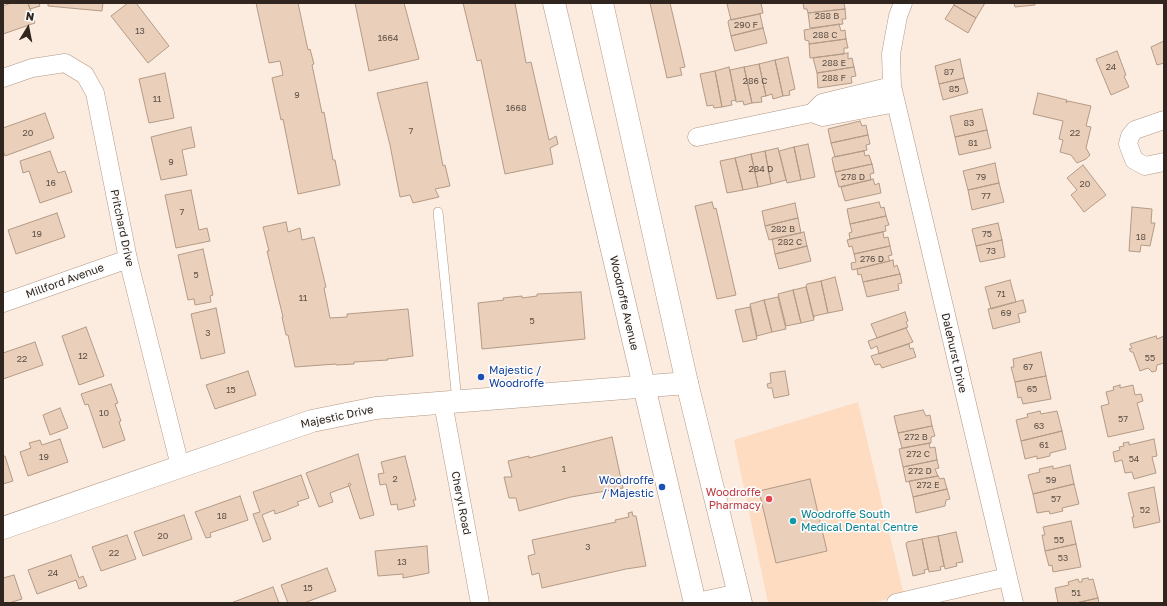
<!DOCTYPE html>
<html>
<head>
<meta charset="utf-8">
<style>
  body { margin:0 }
  #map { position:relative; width:1167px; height:606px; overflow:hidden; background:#fcecdf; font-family:"Golos Text",sans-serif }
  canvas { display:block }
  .frame { position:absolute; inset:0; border:4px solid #30261f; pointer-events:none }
  .north { position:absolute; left:8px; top:8px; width:40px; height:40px; -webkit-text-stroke:3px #fcfcfc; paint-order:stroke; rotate:10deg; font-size:11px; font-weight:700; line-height:16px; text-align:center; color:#30261f }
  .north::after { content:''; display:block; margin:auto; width:14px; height:18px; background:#30261f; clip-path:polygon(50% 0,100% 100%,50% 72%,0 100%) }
</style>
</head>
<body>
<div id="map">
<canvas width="1167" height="606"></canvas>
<div class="frame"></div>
<div class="north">N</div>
</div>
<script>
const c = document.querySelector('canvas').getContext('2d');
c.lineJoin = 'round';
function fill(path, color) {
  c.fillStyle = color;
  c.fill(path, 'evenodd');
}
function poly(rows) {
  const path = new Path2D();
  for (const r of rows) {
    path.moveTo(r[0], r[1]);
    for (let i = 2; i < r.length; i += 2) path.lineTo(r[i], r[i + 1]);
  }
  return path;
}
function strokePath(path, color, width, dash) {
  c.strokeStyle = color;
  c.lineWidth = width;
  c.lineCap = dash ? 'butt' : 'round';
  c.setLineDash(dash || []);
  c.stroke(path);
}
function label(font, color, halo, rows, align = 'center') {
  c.font = font + ' "Golos Text",sans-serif';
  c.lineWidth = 3.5;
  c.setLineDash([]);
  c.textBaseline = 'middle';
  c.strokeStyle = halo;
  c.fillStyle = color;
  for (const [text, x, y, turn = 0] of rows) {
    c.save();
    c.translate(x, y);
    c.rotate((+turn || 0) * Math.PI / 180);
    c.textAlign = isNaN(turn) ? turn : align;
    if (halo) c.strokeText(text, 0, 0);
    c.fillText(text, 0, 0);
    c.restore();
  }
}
fill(poly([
  [858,402,904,595,872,603,768,603,734,440]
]), '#fddcc2');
const building = poly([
  [11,3,28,3,35,23,3,34,3,6,11,3],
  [28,3,39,3,40,6,30,9,28,3],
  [48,3,103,3,102,11,48,6,48,3],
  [128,3,136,3,169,46,148,63,111,16,128,3],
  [256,3,298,3,308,50,310,49,314,64,312,65,322,113,324,112,333,160,335,160,340,185,298,194,283,119,281,120,272,78,283,75,280,61,269,63,256,3],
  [355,3,404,3,419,59,369,71,355,3],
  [463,3,515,3,526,63,531,62,549,140,556,136,558,144,550,148,553,164,505,174,481,60,477,61,463,3],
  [650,3,670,3,685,67,680,68,682,75,667,78,650,3],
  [732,3,761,3,763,13,731,20,727,4,732,3],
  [803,3,844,3,845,9,808,13,807,9,804,9,803,3],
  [955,3,985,3,976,18,954,5,955,3],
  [1014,3,1035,3,1035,5,1015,7,1014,3],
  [954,5,976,18,968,33,945,19,954,5],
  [845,9,846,19,842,19,843,24,810,28,808,13,845,9],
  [760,14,763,28,731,36,728,22,729,20,760,14],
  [839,24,841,31,845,30,846,39,809,44,809,41,805,40,804,30,839,24],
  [763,28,767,43,735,51,731,36,763,28],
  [846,39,848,48,844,48,844,54,810,58,809,44,846,39],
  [1164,41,1164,63,1157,65,1151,47,1164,41],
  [1117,51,1126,75,1124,76,1129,87,1111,95,1096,59,1117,51],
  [848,53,848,59,852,58,854,67,817,73,813,58,848,53],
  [788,57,795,89,789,91,790,95,783,96,775,60,788,57],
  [960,59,964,78,939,84,935,66,960,59],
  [775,60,783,96,773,99,772,94,766,96,759,64,775,60],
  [759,64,766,96,761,97,762,102,752,103,744,67,759,64],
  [729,67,736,100,731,101,732,105,722,107,715,71,729,67],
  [744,67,752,103,744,105,743,101,736,102,730,70,744,67],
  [854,67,856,76,851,77,852,83,818,88,817,73,854,67],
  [715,71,722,107,714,108,713,105,707,106,700,74,715,71],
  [165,73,174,118,149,123,139,79,165,73],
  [964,78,968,93,943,100,939,84,964,78],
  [427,82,443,166,445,165,450,186,435,189,439,197,413,203,410,195,400,197,390,145,377,93,427,82],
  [1038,93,1067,100,1066,103,1068,101,1091,106,1086,126,1091,127,1086,148,1090,155,1086,159,1077,163,1071,155,1060,152,1063,140,1059,139,1063,121,1033,114,1038,93],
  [982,109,987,130,955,137,950,116,982,109],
  [45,113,54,138,5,156,3,151,3,128,45,113],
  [860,121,862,126,866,125,868,135,831,143,828,129,860,121],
  [191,127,195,147,182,150,187,175,161,180,151,137,191,127],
  [987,130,991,148,959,155,955,137,987,130],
  [868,135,870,144,866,145,867,150,835,157,831,143,868,135],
  [808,144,815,177,801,180,794,147,808,144],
  [794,147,801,180,787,183,779,151,794,147],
  [778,148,786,180,771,184,765,151,778,148],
  [50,151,58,173,65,171,72,192,40,203,29,171,23,173,20,161,50,151],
  [765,151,771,184,758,187,751,154,765,151],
  [864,151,865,156,869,155,872,164,835,172,832,159,833,157,864,151],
  [751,154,758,187,743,190,735,158,751,154],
  [735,158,743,190,727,193,720,161,735,158],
  [995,163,999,183,968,190,963,171,995,163],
  [872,164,874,173,870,174,871,180,839,187,835,172,872,164],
  [1083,165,1106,195,1084,212,1071,195,1077,190,1067,178,1083,165],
  [873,179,875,185,879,183,881,193,845,201,841,187,873,179],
  [999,183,1004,202,972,210,968,190,999,183],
  [191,190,199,230,207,228,210,241,176,248,165,195,191,190],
  [712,202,714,209,716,208,736,295,717,299,695,206,712,202],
  [879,202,881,208,884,207,886,216,850,224,847,209,879,202],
  [795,203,798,218,765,226,762,211,795,203],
  [1132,207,1152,209,1151,223,1155,223,1150,246,1141,245,1140,252,1129,251,1132,207],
  [57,213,65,237,16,254,8,230,57,213],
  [886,216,889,225,885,226,886,231,850,239,849,233,852,232,850,224,886,216],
  [798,218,801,233,769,240,765,226,798,218],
  [286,222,288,232,300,228,302,240,314,237,326,287,324,288,330,318,347,317,347,314,408,309,413,356,387,359,388,360,354,362,354,364,336,365,336,364,295,367,288,335,286,335,282,317,283,317,267,251,269,251,263,227,286,222],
  [998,223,1002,240,976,246,972,229,998,223],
  [804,232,807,246,775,254,772,239,804,232],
  [883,232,884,238,888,237,890,246,854,254,852,246,849,247,847,240,883,232],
  [1002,240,1005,257,980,262,976,246,1002,240],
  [807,246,811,261,779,269,775,254,807,246],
  [890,246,892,255,888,256,890,261,852,270,851,263,856,262,854,254,890,246],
  [203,249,213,295,210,296,211,302,195,305,194,299,188,300,178,255,203,249],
  [893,260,894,267,897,265,900,274,863,282,861,274,858,275,857,269,893,260],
  [900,274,902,283,898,284,899,290,867,297,863,282,900,274],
  [835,277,843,310,828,313,821,281,835,277],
  [1010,280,1016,302,991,309,985,287,1010,280],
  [821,281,828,313,814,316,814,318,806,286,807,284,821,281],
  [806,287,814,320,801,323,793,290,806,287],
  [793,290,801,323,786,326,778,294,793,290],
  [581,292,585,339,482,349,478,303,504,300,503,298,522,296,522,298,537,296,537,294,581,292],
  [778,297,786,329,772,332,764,300,778,297],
  [764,300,772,332,757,336,750,304,764,300],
  [1023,300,1026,312,1018,314,1020,322,993,329,988,309,1023,300],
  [750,307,757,339,743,342,735,310,750,307],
  [216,308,225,353,201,359,191,314,216,308],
  [905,312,908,321,906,322,908,327,877,338,871,324,905,312],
  [86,327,104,376,79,385,62,336,86,327],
  [906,328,913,342,879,354,877,346,871,349,868,341,906,328],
  [1156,336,1157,339,1164,336,1164,363,1157,365,1156,371,1152,372,1148,368,1140,371,1133,352,1131,352,1129,349,1132,348,1130,344,1156,336],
  [35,342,43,365,3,379,3,353,35,342],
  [909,344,910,349,913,348,916,357,882,368,880,364,875,365,871,356,909,344],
  [1041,352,1046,376,1015,382,1011,367,1014,367,1013,359,1041,352],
  [248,371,256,395,215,409,206,385,248,371],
  [785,371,789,395,774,398,772,388,768,388,767,384,771,383,770,373,785,371],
  [1046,376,1051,399,1023,404,1021,397,1018,398,1015,382,1046,376],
  [111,384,118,403,115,404,121,421,119,422,125,440,103,448,88,404,85,405,81,394,111,384],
  [1120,385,1120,388,1133,385,1135,395,1141,394,1143,401,1137,403,1144,429,1108,437,1101,406,1109,404,1106,392,1114,390,1113,387,1120,385],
  [60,408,68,428,50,435,43,415,60,408],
  [923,410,926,416,930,415,932,426,898,433,894,416,923,410],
  [1040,411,1041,414,1057,411,1062,431,1021,441,1016,420,1028,417,1027,414,1040,411],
  [932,426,935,436,931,437,931,443,902,448,898,433,932,426],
  [1062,431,1066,449,1050,453,1050,456,1037,459,1037,456,1025,459,1021,441,1062,431],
  [612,437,623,488,571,497,519,511,516,498,509,498,504,477,512,477,508,461,529,456,529,458,612,437],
  [60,439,68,462,28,476,20,452,31,448,29,443,40,440,42,445,60,439],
  [1154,439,1157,456,1152,457,1156,473,1134,479,1132,472,1125,473,1122,460,1115,462,1113,452,1120,450,1119,447,1124,446,1123,443,1129,442,1129,445,1154,439],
  [929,443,930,448,935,447,937,460,903,467,899,449,929,443],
  [358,454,374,515,360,519,349,486,351,485,350,483,348,484,349,486,330,493,333,502,319,507,306,473,358,454],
  [3,456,5,456,13,481,3,484,3,456],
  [405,456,416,500,413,500,415,506,398,510,397,504,391,505,386,484,380,485,378,474,384,473,381,462,405,456],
  [937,460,939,468,935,469,938,476,906,482,903,467,937,460],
  [1070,465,1074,484,1033,494,1028,475,1040,472,1039,469,1053,466,1053,469,1070,465],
  [301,475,309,498,297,502,299,505,284,511,275,514,274,510,262,515,271,539,263,542,253,514,260,512,253,492,301,475],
  [938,476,940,479,944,478,947,489,913,497,909,481,938,476],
  [810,479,827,551,776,563,759,491,810,479],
  [1074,484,1079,504,1062,508,1063,511,1050,514,1049,511,1037,513,1033,494,1074,484],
  [1154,487,1160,522,1134,528,1132,517,1134,517,1128,493,1154,487],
  [947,489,950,499,946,500,945,506,916,513,913,497,947,489],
  [240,496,248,520,210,533,211,537,206,538,195,512,240,496],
  [632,512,633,516,636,516,646,566,626,569,542,588,539,573,532,575,528,556,535,554,532,540,616,522,615,520,629,517,628,513,632,512],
  [184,515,192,539,143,556,134,532,184,515],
  [1071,521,1076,544,1045,551,1042,535,1045,535,1043,527,1071,521],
  [956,532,963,562,956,563,957,566,945,569,938,536,956,532],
  [127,535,136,559,101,571,92,547,127,535],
  [938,536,944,566,940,567,941,570,929,572,922,539,938,536],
  [922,539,928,569,924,570,925,573,913,576,906,544,907,542,922,539],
  [1076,544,1081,567,1053,572,1052,565,1049,566,1045,551,1076,544],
  [427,546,429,573,403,578,403,574,378,576,375,551,427,546],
  [71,555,79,578,83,576,87,586,79,589,76,580,37,594,28,570,71,555],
  [327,568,336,591,304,603,288,603,281,585,327,568],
  [14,575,22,599,9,603,3,603,3,578,14,575],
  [1088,578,1089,580,1093,579,1098,598,1076,603,1058,603,1055,588,1069,585,1068,582,1078,579,1079,582,1082,582,1082,579,1088,578],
  [273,587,279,603,231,603,273,587],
  [1098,598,1099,603,1076,603,1098,598]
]);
fill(building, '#ead0bb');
strokePath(building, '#b39a86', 1);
const service = poly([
  [438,212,457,401]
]);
const minor = poly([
  [903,3,898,16,891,54,892,86,1014,603],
  [3,78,32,68,65,63,85,75,95,93,128,259,180,466],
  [892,86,822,103,812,113,823,117,896,103],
  [1164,120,1135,130,1130,136,1128,144,1134,160,1145,166,1164,162],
  [697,137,812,113],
  [3,303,128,259],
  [443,403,480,603],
  [896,603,1007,577]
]);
const tertiary = poly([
  [3,528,312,421,376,408,687,383]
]);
const secondary = poly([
  [554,3,695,603],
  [602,3,687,383,741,603],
  [702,603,739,595]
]);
strokePath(service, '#b19784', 10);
strokePath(minor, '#b19784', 19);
strokePath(tertiary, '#b19784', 23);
strokePath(secondary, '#b19784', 23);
strokePath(service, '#fff', 9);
strokePath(minor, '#fff', 18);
strokePath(tertiary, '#fff', 22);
strokePath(secondary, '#fff', 22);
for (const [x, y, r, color] of [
  [481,377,4,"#1a4fb4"],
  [662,487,4,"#1a4fb4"],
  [769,499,4,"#e0444e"],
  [793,521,4,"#0f9aa8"]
]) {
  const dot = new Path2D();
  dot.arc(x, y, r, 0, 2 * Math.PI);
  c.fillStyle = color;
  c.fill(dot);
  strokePath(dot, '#fcfcfc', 1.5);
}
label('9px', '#5e5046', null, [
  ["288 B",827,16],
  ["290 F",746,25],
  ["13",140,31],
  ["288 C",825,35],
  ["1664",388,38],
  ["288 E",834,63],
  ["24",1111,67],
  ["87",949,72],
  ["288 F",834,78],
  ["286 C",755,81],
  ["85",954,89],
  ["9",297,95],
  ["11",157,99],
  ["1668",516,108],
  ["83",969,123],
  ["7",411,131],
  ["20",28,133],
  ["22",1075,133],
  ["81",973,143],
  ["9",171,162],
  ["284 D",761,169],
  ["278 D",853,177],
  ["79",981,177],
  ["16",51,183],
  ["20",1085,184],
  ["77",986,196],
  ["7",182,212],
  ["282 B",783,229],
  ["19",37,234],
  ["75",987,234],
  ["18",1141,237],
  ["282 C",790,242],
  ["73",991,251],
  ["276 D",872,259],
  ["5",196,275],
  ["71",1001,294],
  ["11",303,298],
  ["69",1006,313],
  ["5",532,321],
  ["3",208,333],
  ["12",83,356],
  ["55",1150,358],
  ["22",22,359],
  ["67",1028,367],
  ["65",1032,389],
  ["15",231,390],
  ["10",104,413],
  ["57",1123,419],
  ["63",1039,426],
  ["272 B",916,437],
  ["61",1044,445],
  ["272 C",918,454],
  ["19",44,457],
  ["54",1134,459],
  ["1",564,469],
  ["272 D",920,471],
  ["2",395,479],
  ["59",1051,480],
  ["272 E",928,485],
  ["57",1056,499],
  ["52",1145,510],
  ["18",222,516],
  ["20",163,536],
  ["55",1059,540],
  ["3",588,547],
  ["22",114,553],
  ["53",1063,558],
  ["13",402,562],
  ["24",53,573],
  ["15",308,588],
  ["51",1076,593]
]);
label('11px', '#30261f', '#fcfcfc', [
  ["Pritchard Drive",122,228,78],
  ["Millford Avenue",65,281,-20],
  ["Woodroffe Avenue",624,303,77],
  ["Dalehurst Drive",954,353,77],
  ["Majestic Drive",337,417,-12],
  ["Cheryl Road",461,503,79]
]);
label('11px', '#164399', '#fcfcfc', [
  ["Majestic /",489,371],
  ["Woodroffe",489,384],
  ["Woodroffe",654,481,"right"],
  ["/ Majestic",654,494,"right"]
], 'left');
label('11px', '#be3a42', '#fcfcfc', [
  ["Woodroffe",761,493],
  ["Pharmacy",761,506]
], 'right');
label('11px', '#0d838f', '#fcfcfc', [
  ["Woodroffe South",801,515],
  ["Medical Dental Centre",801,528]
], 'left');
</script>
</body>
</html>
